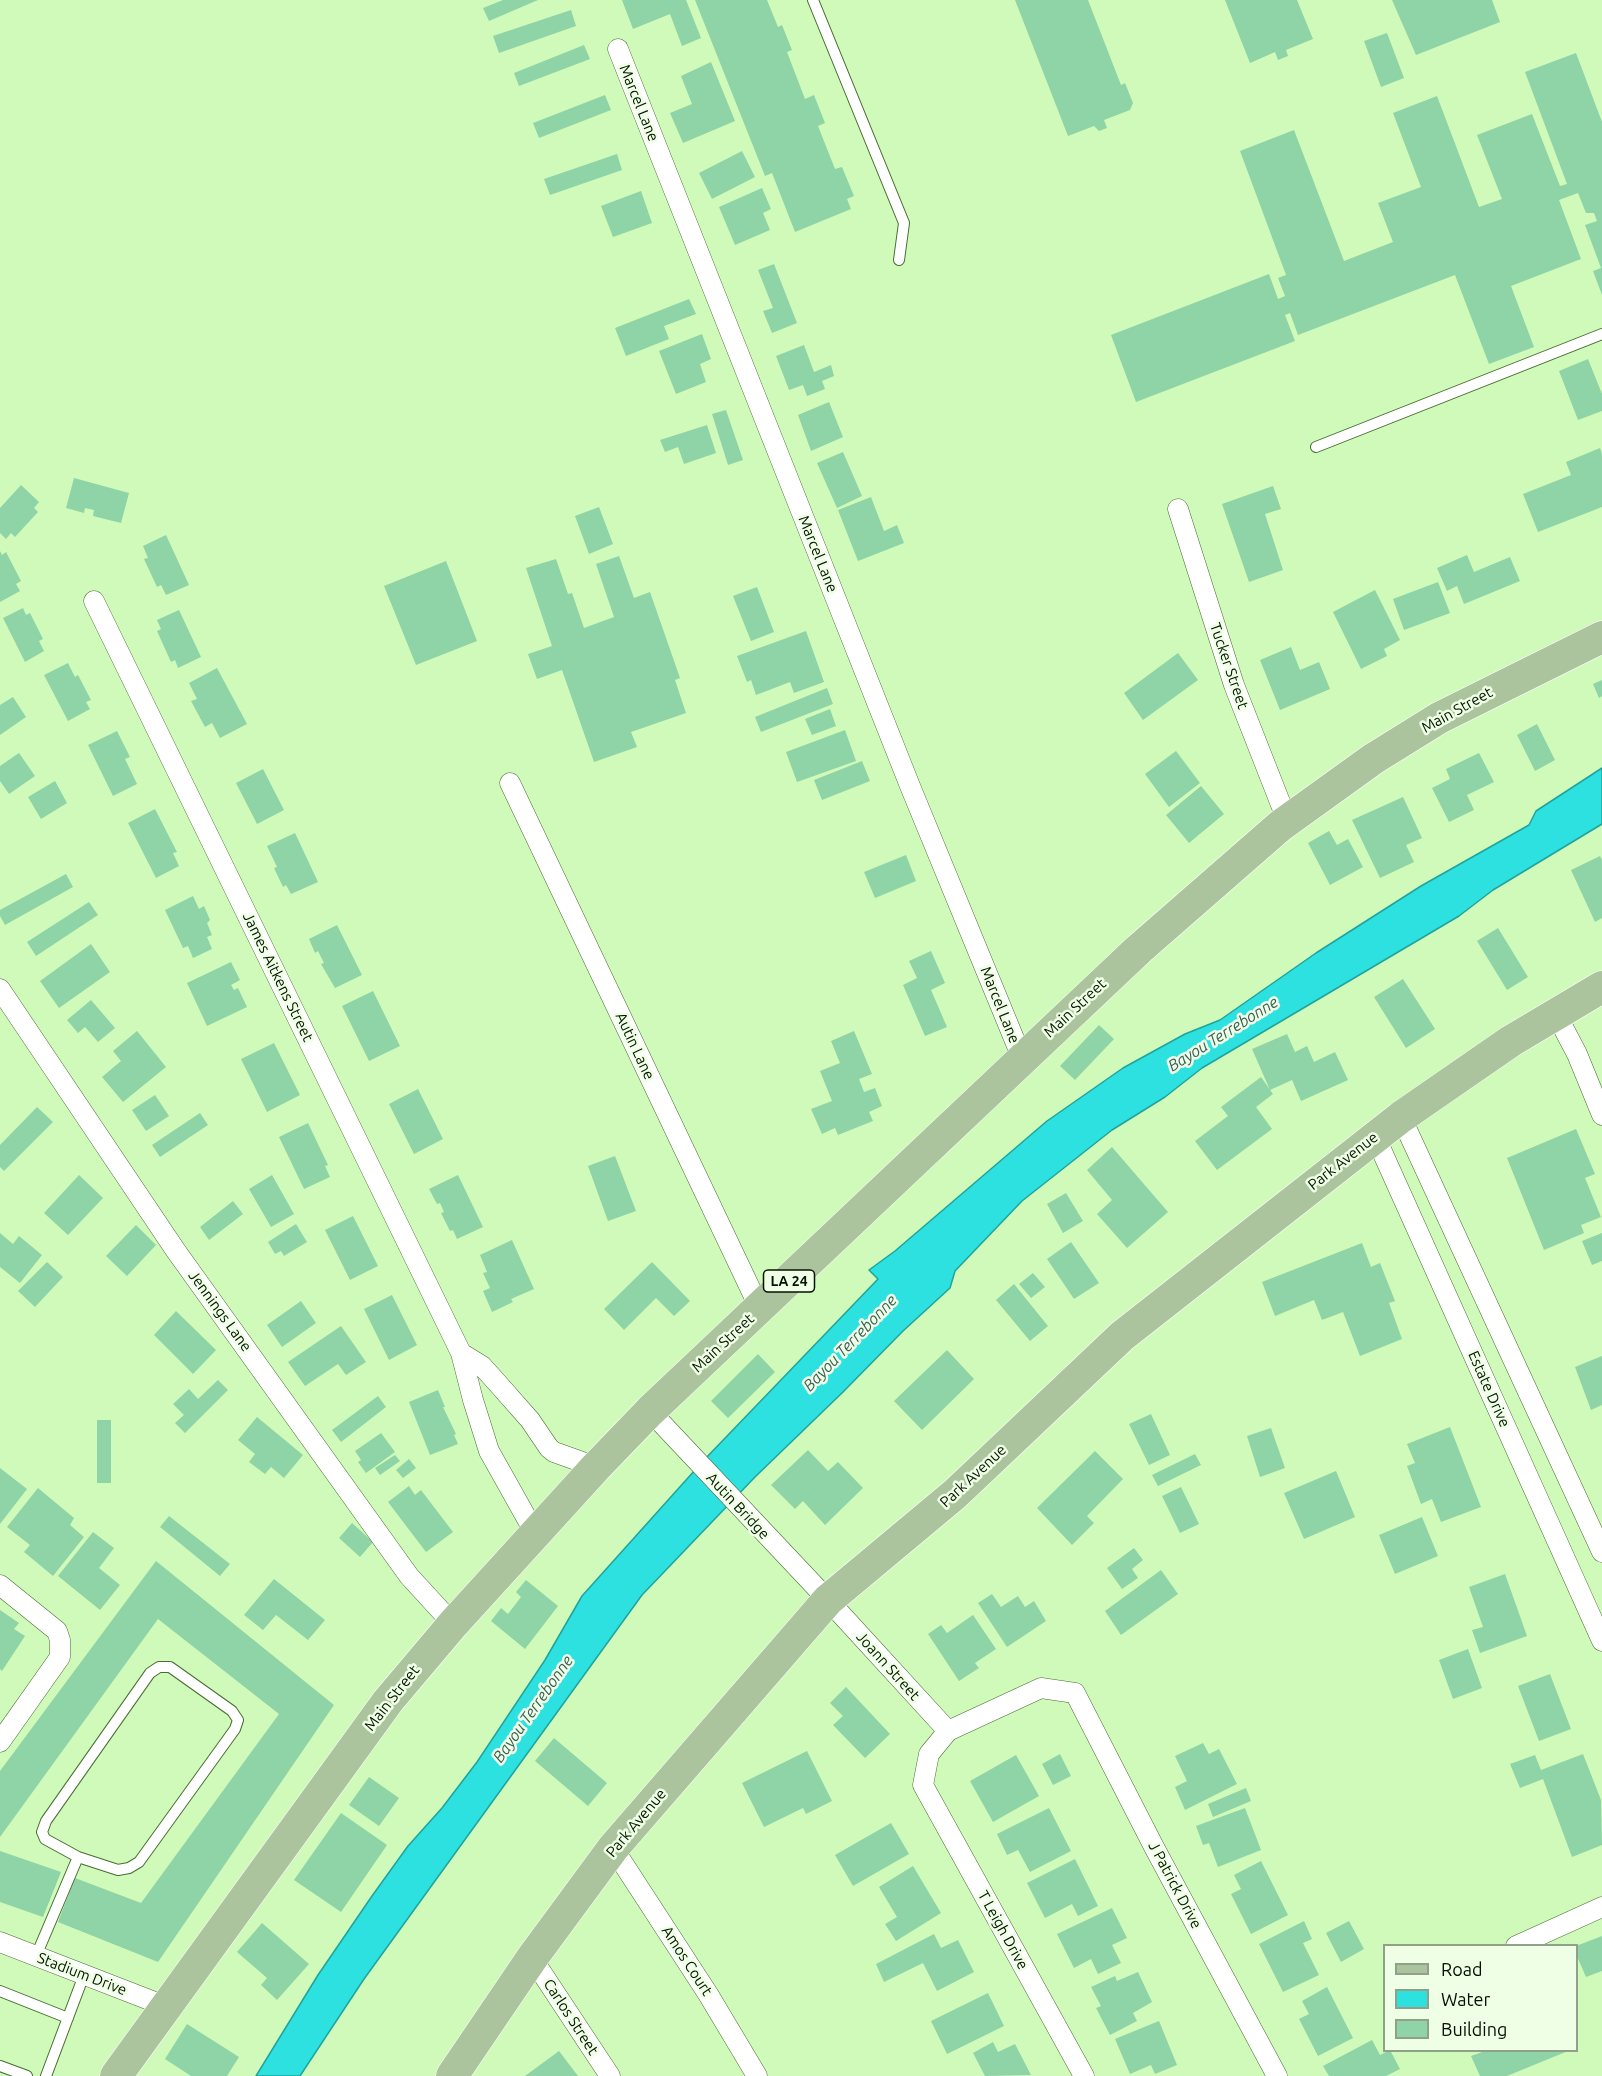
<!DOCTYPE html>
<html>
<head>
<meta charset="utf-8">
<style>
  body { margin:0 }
  #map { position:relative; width:1602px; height:2076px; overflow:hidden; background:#d0fab9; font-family:Ubuntu,sans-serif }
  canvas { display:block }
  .legend { position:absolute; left:1383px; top:1944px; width:195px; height:108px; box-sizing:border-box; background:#eeffe5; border:2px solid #91a089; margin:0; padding:8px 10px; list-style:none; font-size:18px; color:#051200 }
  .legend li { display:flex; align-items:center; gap:12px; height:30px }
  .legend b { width:30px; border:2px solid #91a089 }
</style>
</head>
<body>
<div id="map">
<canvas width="1602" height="2076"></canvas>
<ul class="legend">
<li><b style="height:8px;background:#acc49e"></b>Road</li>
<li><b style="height:16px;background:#2ce1e0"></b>Water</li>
<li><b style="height:16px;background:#8ed4a6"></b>Building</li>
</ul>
</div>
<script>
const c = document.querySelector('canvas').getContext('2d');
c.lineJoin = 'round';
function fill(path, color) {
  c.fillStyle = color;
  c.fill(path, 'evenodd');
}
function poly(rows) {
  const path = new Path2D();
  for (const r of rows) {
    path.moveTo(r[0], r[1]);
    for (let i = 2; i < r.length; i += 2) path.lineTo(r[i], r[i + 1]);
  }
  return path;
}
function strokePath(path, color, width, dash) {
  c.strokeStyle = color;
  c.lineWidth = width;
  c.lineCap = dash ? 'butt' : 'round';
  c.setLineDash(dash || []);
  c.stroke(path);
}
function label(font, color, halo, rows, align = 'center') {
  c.font = font + ' Ubuntu,sans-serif';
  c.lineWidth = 5;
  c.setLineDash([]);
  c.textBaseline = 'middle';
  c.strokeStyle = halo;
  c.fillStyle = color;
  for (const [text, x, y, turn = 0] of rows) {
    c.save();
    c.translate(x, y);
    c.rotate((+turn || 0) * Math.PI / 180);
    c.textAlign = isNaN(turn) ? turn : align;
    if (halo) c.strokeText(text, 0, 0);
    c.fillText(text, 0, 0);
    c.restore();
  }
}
const water = poly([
  [1602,768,1602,824,1493,890,1459,916,1202,1068,1165,1097,1112,1130,1022,1201,955,1271,950,1288,903,1331,843,1392,755,1477,642,1595,364,1979,300,2076,256,2076,318,1975,372,1896,408,1846,442,1808,477,1762,545,1660,582,1596,704,1460,878,1279,869,1270,895,1251,1047,1121,1123,1068,1185,1034,1220,1020,1316,953,1421,886,1529,825,1536,811,1602,768]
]);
fill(water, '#2ce1e0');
strokePath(water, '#20a39d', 1.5);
fill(poly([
  [503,0,538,0,489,21,483,8],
  [622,0,686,0,701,38,682,46,670,14,633,29],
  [695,0,767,0,778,27,782,25,792,50,787,52,805,99,814,95,825,123,818,126,835,169,842,167,854,196,847,199,851,209,795,232,772,173,765,176],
  [1015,0,1088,0,1121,85,1125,83,1133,103,1130,110,1104,120,1107,128,1099,131,1094,126,1068,136],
  [1225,0,1297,0,1313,39,1286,50,1288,56,1278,60,1275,52,1250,63],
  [1392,0,1492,0,1500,22,1416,55],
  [571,10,576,26,499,53,493,36],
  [1387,33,1404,78,1381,87,1364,41],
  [584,45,590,59,519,86,514,73],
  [1576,53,1602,122,1602,295,1593,271,1601,268,1585,225,1597,221,1594,213,1586,213,1578,193,1559,200,1581,259,1511,286,1534,347,1489,364,1455,275,1298,335,1290,313,1285,315,1295,341,1136,402,1111,335,1269,274,1278,299,1285,296,1278,278,1286,275,1240,151,1294,130,1344,261,1393,242,1378,203,1421,187,1393,113,1437,96,1479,207,1502,199,1477,135,1532,114,1560,186,1567,184,1525,72],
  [711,62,735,121,683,143,670,113,692,104,681,76],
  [605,95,611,110,539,138,533,123],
  [742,151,755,177,712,199,699,173],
  [617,154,622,170,550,195,544,179],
  [762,188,771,209,763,213,770,230,735,245,719,207],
  [641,191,652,223,613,237,601,206],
  [774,264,797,323,772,333,763,311,773,308,758,270],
  [689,299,696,314,664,326,669,339,626,356,615,328],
  [702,334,711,359,700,364,706,382,676,394,659,351],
  [804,345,814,372,831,365,834,376,822,381,825,389,807,396,803,385,789,390,776,356],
  [1588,359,1602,394,1602,411,1578,420,1559,371],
  [829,402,843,437,811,451,798,415],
  [726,410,743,460,728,465,712,414],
  [707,425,716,453,684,464,678,447,665,452,660,440],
  [1600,448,1602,454,1602,507,1538,532,1523,494,1571,475,1566,462],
  [843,452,862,496,837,508,817,463],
  [74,478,129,493,121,523,93,516,94,510,85,508,84,513,66,508],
  [21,485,39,502,34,508,38,512,15,537,11,533,6,539,0,533,0,508],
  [1273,486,1281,509,1265,514,1283,570,1249,582,1222,504],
  [871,497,884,531,897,525,904,543,858,561,838,510],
  [599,507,613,544,589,554,575,516],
  [166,535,189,585,166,595,161,585,157,587,144,559,148,558,143,546],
  [0,551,2,555,6,552,21,581,16,584,20,591,0,602],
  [1467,555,1474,572,1510,557,1520,581,1464,604,1457,586,1447,591,1437,568],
  [619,556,634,598,650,592,680,678,675,680,686,713,631,732,637,747,594,762,562,670,537,679,528,654,552,646,526,568,556,559,568,594,572,593,584,628,614,617,596,564],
  [446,561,477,641,416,665,384,586],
  [1438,582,1450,613,1404,630,1393,599],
  [757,587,774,632,751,641,733,596],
  [1375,590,1400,640,1384,649,1387,656,1361,669,1333,612],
  [23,608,26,615,30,613,43,639,39,641,44,651,25,662,3,618],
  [179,610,201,657,178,668,175,660,171,662,157,631,161,629,157,620],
  [806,631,824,682,794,693,790,682,756,695,751,680,747,682,737,656],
  [1291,647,1300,670,1319,662,1330,689,1280,710,1260,660],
  [1178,653,1198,680,1143,720,1124,693],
  [68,663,75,677,78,675,91,700,86,702,90,709,68,721,44,675],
  [217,668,247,724,220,738,212,723,205,727,191,701,197,699,189,683],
  [1602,680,1602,696,1599,698,1593,684],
  [827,688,833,704,761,732,755,717],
  [13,697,26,717,0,735,0,705],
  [830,709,836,726,812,735,805,719],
  [1537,724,1555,760,1535,771,1517,735],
  [845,730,856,761,797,782,786,752],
  [117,731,130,757,125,759,137,784,113,796,88,745],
  [1176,751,1200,783,1169,807,1145,774],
  [19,753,35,776,9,794,0,781,0,766],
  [1479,753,1494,782,1467,795,1474,810,1449,822,1432,788,1450,779,1446,769],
  [862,761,870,781,822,800,814,780],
  [263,769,284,810,257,824,236,783],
  [55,781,67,803,41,819,28,797],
  [1201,786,1224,814,1189,843,1166,815],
  [1403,797,1422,838,1406,845,1414,862,1380,878,1352,820],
  [155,809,177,852,173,853,179,866,156,878,128,823],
  [1329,831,1337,845,1348,839,1363,867,1330,885,1308,843],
  [295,833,318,882,291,894,286,885,283,887,274,868,277,867,267,846],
  [906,855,916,881,875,898,864,872],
  [1600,856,1602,860,1602,918,1595,922,1571,870],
  [66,874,73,887,5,925,0,916,0,910],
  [193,896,199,909,204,906,210,920,207,923,212,935,207,937,212,949,193,958,188,946,183,948,165,910],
  [89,902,98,915,36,956,27,942],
  [337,925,362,975,335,988,321,964,324,963,318,951,315,953,309,939],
  [1498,928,1528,977,1507,990,1477,941],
  [91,944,110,972,59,1008,40,981],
  [931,951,945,983,931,990,947,1027,925,1036,903,985,917,978,909,961],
  [231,962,240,980,231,985,234,990,238,988,247,1007,207,1026,187,983],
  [1403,979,1435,1029,1406,1048,1374,997],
  [373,991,400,1046,369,1061,342,1006],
  [91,1000,115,1028,98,1042,85,1027,78,1033,67,1020],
  [1099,1025,1114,1039,1075,1080,1060,1066],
  [137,1031,166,1067,123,1102,102,1077,121,1061,113,1051],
  [854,1031,872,1074,859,1079,864,1092,875,1088,882,1106,869,1112,873,1121,838,1135,835,1128,822,1134,811,1109,832,1101,820,1071,840,1063,831,1041],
  [1287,1034,1295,1052,1307,1046,1314,1062,1335,1052,1348,1080,1301,1101,1292,1080,1270,1090,1252,1049],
  [274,1043,300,1095,267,1112,241,1059],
  [1261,1077,1273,1094,1256,1107,1272,1129,1217,1170,1195,1141,1228,1116,1221,1107],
  [418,1089,443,1139,414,1154,389,1104],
  [155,1095,169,1116,146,1131,132,1110],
  [37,1107,53,1122,4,1171,0,1167,0,1145],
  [200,1113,208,1125,160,1157,152,1145],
  [308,1123,328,1165,325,1166,330,1177,304,1189,279,1137],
  [1576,1129,1595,1174,1585,1178,1601,1217,1581,1225,1584,1233,1544,1250,1507,1158],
  [1112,1147,1168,1212,1127,1248,1097,1214,1112,1200,1087,1170],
  [615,1156,636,1211,608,1221,588,1166],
  [79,1175,103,1198,68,1235,44,1213],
  [272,1175,294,1214,271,1227,249,1189],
  [458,1175,483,1227,457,1239,453,1230,450,1231,441,1213,444,1212,440,1203,437,1204,429,1189],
  [1066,1193,1083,1221,1063,1233,1047,1204],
  [233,1201,243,1214,209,1240,200,1227],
  [353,1216,378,1266,350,1280,325,1230],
  [296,1224,307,1242,284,1256,281,1251,275,1254,268,1242],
  [136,1225,156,1245,127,1276,106,1256],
  [0,1233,13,1244,19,1236,42,1255,20,1283,0,1267],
  [1602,1233,1602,1261,1592,1265,1582,1241],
  [512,1240,534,1289,511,1299,513,1302,492,1312,483,1291,490,1288,483,1273,487,1272,480,1255],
  [1071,1242,1099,1283,1074,1299,1047,1259],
  [1362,1243,1371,1267,1380,1263,1395,1301,1389,1303,1402,1339,1360,1356,1343,1312,1322,1320,1314,1300,1275,1316,1262,1282],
  [47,1262,63,1277,35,1307,18,1291],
  [652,1262,690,1301,674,1316,656,1298,624,1330,604,1309],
  [1033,1273,1045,1287,1031,1298,1019,1284],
  [1014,1284,1048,1326,1030,1341,996,1300],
  [392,1295,417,1345,389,1360,364,1309],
  [301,1301,316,1323,282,1347,267,1325],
  [176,1311,216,1350,193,1374,154,1335],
  [341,1326,366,1362,346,1375,338,1364,305,1386,288,1362],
  [947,1350,974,1379,922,1430,894,1401],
  [758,1354,775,1372,728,1418,711,1401],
  [1602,1356,1602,1405,1591,1410,1575,1367],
  [218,1380,228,1390,185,1433,175,1423,184,1415,173,1404,189,1389,198,1399],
  [438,1390,445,1407,443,1407,456,1434,454,1435,458,1444,430,1455,409,1402],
  [378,1396,386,1407,341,1442,332,1430],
  [1151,1414,1170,1455,1149,1465,1129,1424],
  [257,1417,303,1455,284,1478,271,1467,265,1474,249,1462,255,1454,238,1440],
  [97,1420,111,1420,111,1483,97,1483],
  [1450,1427,1481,1507,1441,1522,1432,1499,1421,1504,1407,1466,1415,1463,1407,1444],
  [1271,1428,1285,1468,1260,1477,1247,1436],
  [381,1433,395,1452,366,1473,358,1462,361,1460,355,1451],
  [808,1450,828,1471,838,1462,863,1488,825,1525,803,1501,795,1509,771,1485],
  [1095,1451,1123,1479,1087,1516,1094,1523,1072,1545,1037,1508],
  [1195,1454,1201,1465,1158,1486,1152,1475],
  [395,1455,400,1461,380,1475,375,1468],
  [409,1459,416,1468,403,1478,396,1470],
  [0,1468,27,1489,0,1524],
  [1336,1471,1355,1517,1304,1539,1284,1493],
  [409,1486,415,1495,421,1490,453,1532,426,1552,388,1502],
  [1181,1487,1199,1524,1180,1533,1162,1496],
  [38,1488,74,1518,70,1525,84,1537,53,1576,24,1552,30,1545,7,1527],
  [169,1516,230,1564,220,1576,160,1527],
  [1422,1517,1438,1556,1395,1574,1379,1535],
  [352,1523,373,1542,360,1557,339,1538],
  [93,1532,114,1548,99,1568,120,1585,100,1610,58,1576],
  [1134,1548,1143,1560,1132,1569,1138,1578,1122,1589,1107,1568],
  [156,1561,334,1705,158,1962,58,1922,75,1878,141,1903,279,1714,158,1619,0,1837,0,1771],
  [1161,1570,1178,1594,1121,1635,1105,1611],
  [1505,1574,1527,1636,1480,1653,1472,1630,1483,1627,1469,1587],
  [274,1579,325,1620,308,1640,276,1615,263,1630,244,1615],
  [526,1580,558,1606,525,1649,491,1621,501,1608,508,1614,521,1597,516,1592],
  [992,1594,1001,1607,1018,1596,1025,1607,1034,1601,1046,1621,1007,1647,978,1603],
  [0,1610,19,1623,14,1629,25,1636,2,1671,0,1669],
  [973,1615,996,1649,975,1663,979,1668,959,1681,928,1634,941,1625,947,1633],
  [1468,1649,1482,1688,1453,1699,1439,1660],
  [1550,1674,1571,1729,1539,1741,1518,1686],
  [846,1687,890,1734,865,1758,833,1725,843,1716,830,1703],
  [554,1738,607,1783,588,1806,535,1761],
  [1203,1743,1209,1754,1219,1749,1237,1784,1185,1810,1175,1787,1187,1781,1175,1756],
  [807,1751,832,1801,806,1814,803,1808,764,1827,742,1783],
  [1060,1754,1071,1776,1053,1785,1042,1764],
  [1583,1754,1601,1800,1602,1845,1572,1857,1543,1779,1520,1788,1510,1764,1535,1755,1541,1770],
  [1016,1755,1039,1796,993,1822,970,1781],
  [369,1777,399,1798,379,1826,349,1805],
  [1246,1788,1251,1801,1213,1817,1208,1804],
  [1049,1808,1071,1851,1030,1872,1018,1850,1007,1855,997,1834],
  [1245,1808,1261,1850,1218,1867,1209,1843,1203,1845,1196,1826],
  [341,1813,387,1845,341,1912,294,1880],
  [891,1823,909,1854,853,1886,835,1855],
  [0,1851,61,1872,43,1917,0,1902],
  [1075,1859,1098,1906,1078,1916,1072,1904,1045,1918,1027,1883],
  [1261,1861,1288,1915,1251,1934,1231,1894,1241,1889,1234,1875],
  [913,1866,941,1913,896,1941,885,1924,897,1917,879,1887],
  [1112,1908,1127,1938,1112,1945,1121,1963,1098,1974,1091,1959,1074,1968,1057,1934],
  [1304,1921,1312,1939,1303,1943,1319,1975,1283,1992,1259,1944],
  [1349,1921,1364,1949,1341,1962,1326,1933],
  [262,1923,309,1964,277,2000,261,1985,267,1978,237,1952],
  [934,1934,941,1948,958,1940,974,1972,937,1991,923,1963,884,1982,876,1964],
  [1602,1936,1602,1971,1586,1977,1576,1954,1576,1946],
  [1138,1972,1152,2002,1133,2013,1137,2021,1110,2035,1096,2008,1101,2006,1091,1987,1115,1976,1117,1981],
  [1327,1987,1353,2038,1318,2056,1299,2019,1309,2014,1302,2001],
  [988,1993,1004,2026,947,2054,931,2021],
  [1159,2021,1177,2065,1155,2074,1151,2065,1130,2074,1115,2039],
  [187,2024,239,2057,227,2076,191,2076,165,2059],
  [1372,2040,1380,2055,1390,2050,1400,2069,1386,2076,1329,2076,1323,2066],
  [993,2042,998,2052,1015,2044,1031,2075,985,2076,973,2053],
  [559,2051,578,2076,525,2076],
  [1485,2051,1568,2051,1507,2076,1480,2076,1471,2056]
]), '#8ed4a6');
const service = poly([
  [813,0,904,223,899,260],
  [1316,447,1602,334],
  [36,1956,78,1857,45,1839,42,1832,46,1821,150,1673,159,1667,170,1667,232,1711,238,1720,235,1729,139,1862,129,1868,118,1870,78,1857],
  [0,1991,68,2018],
  [0,2066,27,2076],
  [46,2076,84,1975]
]);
const minor = poly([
  [618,49,910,786,1022,1058],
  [1178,509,1234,685,1287,820],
  [94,601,461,1353,473,1400,489,1451,535,1533],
  [510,783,760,1309],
  [0,989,176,1251,409,1576,453,1624],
  [1556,1014,1577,1054,1602,1115],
  [1401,1117,1602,1552],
  [1375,1136,1602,1641],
  [461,1353,482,1366,500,1386,530,1420,549,1448,554,1452,596,1467],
  [650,1411,828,1600,948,1731],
  [0,1585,57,1631,60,1640,60,1657,0,1742],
  [613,1848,708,1994,757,2076],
  [0,1942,165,2006],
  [1516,1946,1602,1907],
  [532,1958,610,2076],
  [1084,2076,923,1785,929,1754,948,1731,1041,1688,1075,1693,1154,1847,1277,2076]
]);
const primary = poly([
  [116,2076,388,1701,453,1624,596,1467,650,1411,1138,950,1280,826,1373,759,1439,718,1602,637],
  [452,2076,532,1958,613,1848,828,1600,955,1494,1122,1336,1401,1117,1511,1041,1602,987]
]);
strokePath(service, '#496d32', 12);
strokePath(minor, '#496d32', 21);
strokePath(primary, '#fff', 33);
strokePath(service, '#fff', 10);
strokePath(minor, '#fff', 20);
strokePath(primary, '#acc49e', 32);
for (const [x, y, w] of [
  [789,1281,51]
]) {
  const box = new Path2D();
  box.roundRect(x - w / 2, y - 11, w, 22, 4.5);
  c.fillStyle = '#eeffe5';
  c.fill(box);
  strokePath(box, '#051200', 1.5);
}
label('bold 14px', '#051200', null, [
  ["LA 24",789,1281]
]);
label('15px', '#051200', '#eeffe5', [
  ["Marcel Lane",639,103,68],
  ["Marcel Lane",818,554,68],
  ["Tucker Street",1229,666,71],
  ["Main Street",1457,710,-29],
  ["James Aitkens Street",278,977,64],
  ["Marcel Lane",1000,1005,68],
  ["Main Street",1075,1008,-43],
  ["Autin Lane",635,1046,65],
  ["Park Avenue",1343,1161,-38],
  ["Jennings Lane",220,1311,54],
  ["Main Street",723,1343,-43],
  ["Estate Drive",1489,1389,66],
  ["Park Avenue",973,1476,-43],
  ["Autin Bridge",738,1506,47],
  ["Joann Street",888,1666,48],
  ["Main Street",392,1698,-52],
  ["Park Avenue",636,1823,-50],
  ["J Patrick Drive",1175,1885,62],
  ["T Leigh Drive",1003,1930,61],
  ["Amos Court",687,1961,57],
  ["Stadium Drive",82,1974,21],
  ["Carlos Street",571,2017,57]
]);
label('italic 16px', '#3a5c5b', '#eeffe5', [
  ["Bayou Terrebonne",1223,1034,-32],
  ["Bayou Terrebonne",850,1343,-46],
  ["Bayou Terrebonne",533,1709,-55]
]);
</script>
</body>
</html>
